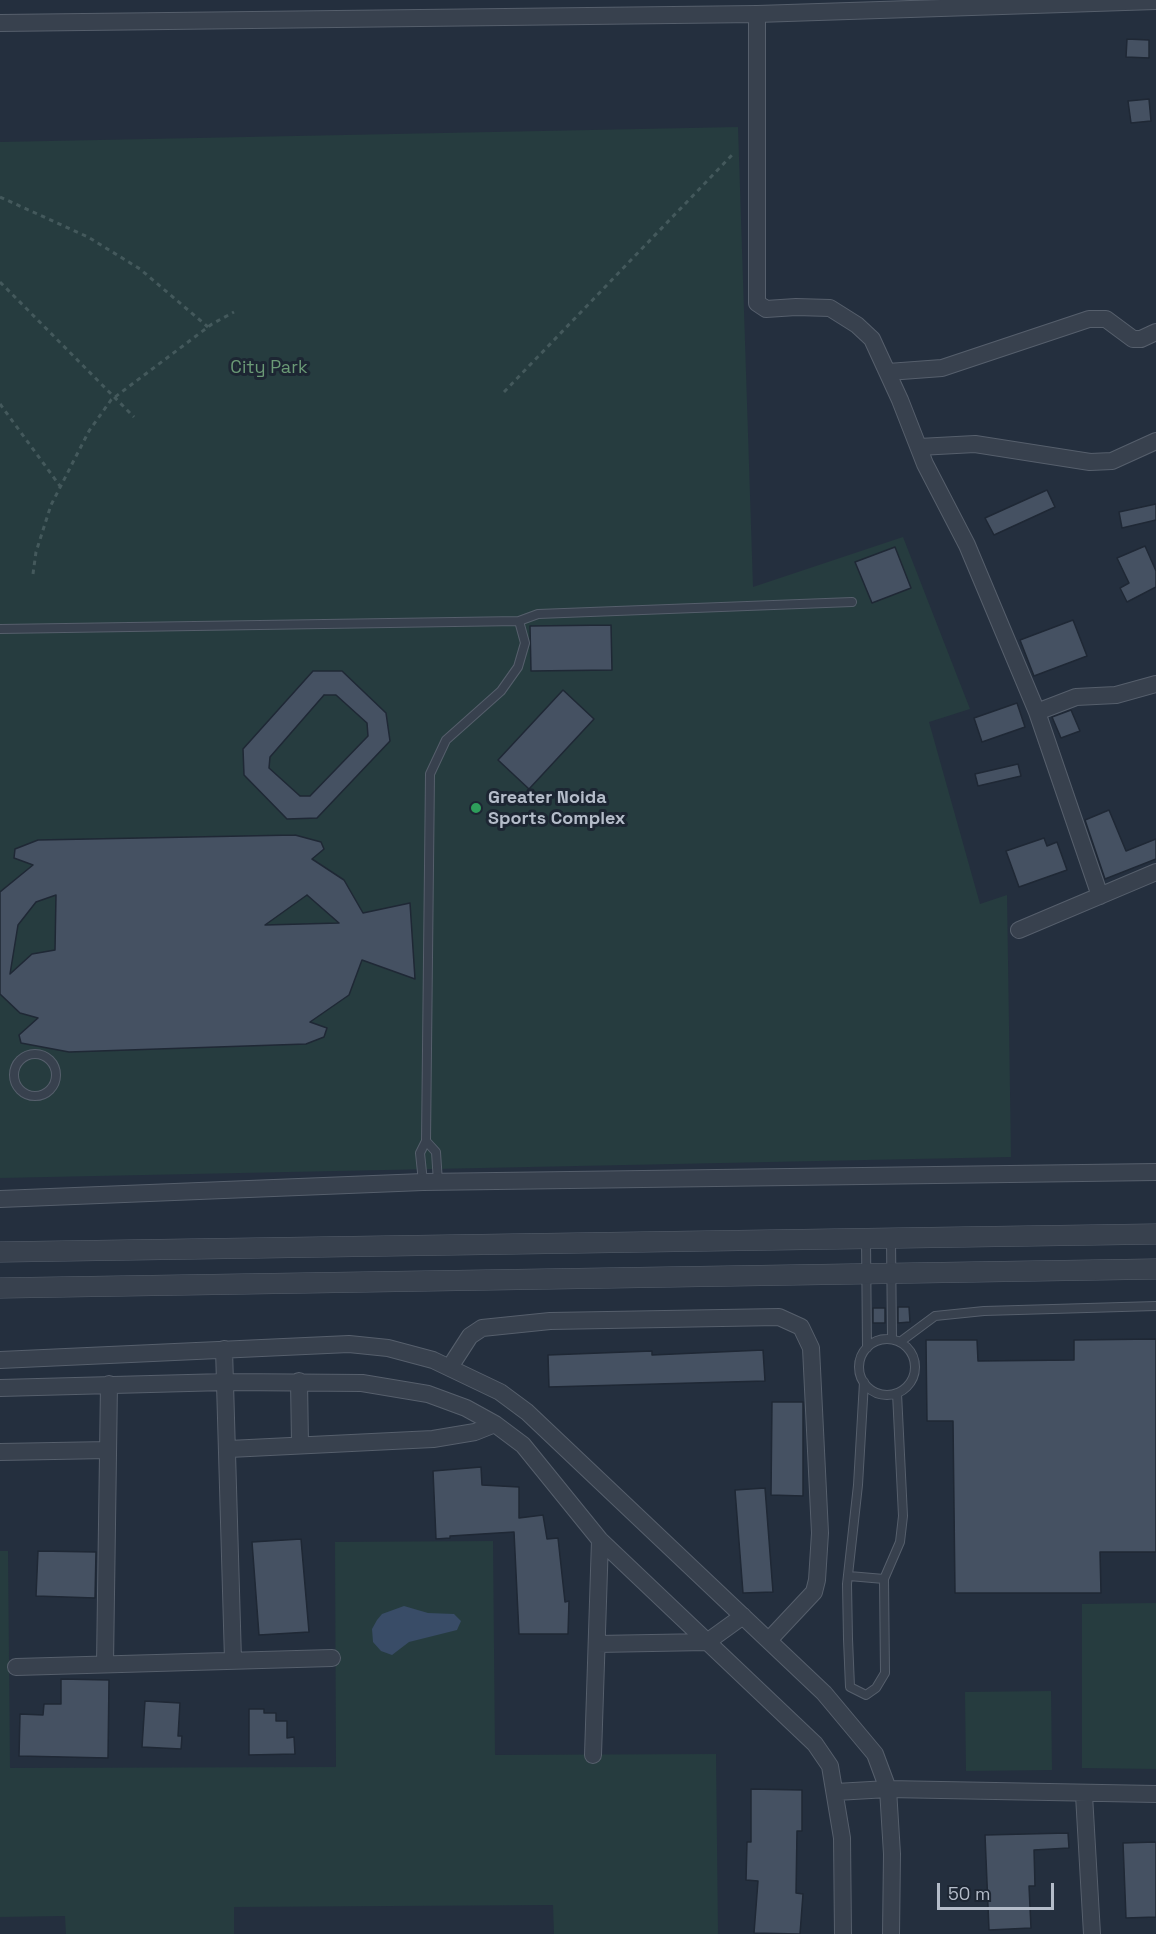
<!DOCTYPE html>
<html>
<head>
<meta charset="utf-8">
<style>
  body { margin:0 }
  #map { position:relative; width:1156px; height:1934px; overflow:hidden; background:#242f3e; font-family:"Space Grotesk",sans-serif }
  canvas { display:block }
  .scale { position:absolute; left:937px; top:1883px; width:117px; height:27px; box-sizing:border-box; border:3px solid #b4bcc9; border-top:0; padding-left:8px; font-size:18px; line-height:21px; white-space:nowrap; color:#b4bcc9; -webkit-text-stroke:4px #1d2633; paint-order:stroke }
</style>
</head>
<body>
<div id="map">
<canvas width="1156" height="1934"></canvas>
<div class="scale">50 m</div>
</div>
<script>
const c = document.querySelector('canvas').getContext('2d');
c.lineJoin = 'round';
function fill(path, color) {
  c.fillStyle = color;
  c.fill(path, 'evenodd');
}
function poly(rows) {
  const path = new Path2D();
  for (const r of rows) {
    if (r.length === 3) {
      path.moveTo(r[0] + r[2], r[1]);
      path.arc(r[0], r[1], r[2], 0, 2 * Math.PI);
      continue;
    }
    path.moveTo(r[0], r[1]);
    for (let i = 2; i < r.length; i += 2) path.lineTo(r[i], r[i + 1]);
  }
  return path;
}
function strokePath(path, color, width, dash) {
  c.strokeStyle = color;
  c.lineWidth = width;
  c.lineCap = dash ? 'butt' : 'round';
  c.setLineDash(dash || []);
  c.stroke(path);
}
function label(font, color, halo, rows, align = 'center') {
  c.font = font + ' "Space Grotesk",sans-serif';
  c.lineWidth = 6;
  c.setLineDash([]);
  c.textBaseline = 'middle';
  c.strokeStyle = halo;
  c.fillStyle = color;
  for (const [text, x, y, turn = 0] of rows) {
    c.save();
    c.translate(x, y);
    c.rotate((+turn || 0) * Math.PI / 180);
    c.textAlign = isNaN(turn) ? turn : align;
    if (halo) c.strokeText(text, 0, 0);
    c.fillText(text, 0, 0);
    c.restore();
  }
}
fill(poly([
  [738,127,753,587,903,537,970,709,929,722,980,904,1007,895,1011,1157,0,1178,0,142],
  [493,1541,495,1755,716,1754,718,1934,554,1934,553,1905,234,1907,234,1934,66,1934,65,1916,0,1917,0,1551,8,1551,10,1768,336,1767,335,1542],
  [1156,1603,1156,1769,1082,1768,1082,1604],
  [1051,1691,1052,1770,966,1771,965,1692]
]), '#263c3f');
fill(poly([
  [404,1606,428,1613,454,1614,461,1621,457,1630,409,1642,392,1655,381,1651,373,1642,372,1629,377,1620,382,1614]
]), '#394c67');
const building = poly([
  [1127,39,1149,40,1149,58,1126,57,1127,39],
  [1149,99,1151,121,1131,123,1128,101,1149,99],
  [1047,490,1055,507,994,535,985,518,1047,490],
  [1156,504,1156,520,1122,528,1119,512,1156,504],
  [1145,546,1156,571,1156,587,1127,602,1120,588,1129,583,1117,558,1145,546],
  [895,547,911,588,872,603,855,562,895,547],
  [1073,620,1087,656,1034,676,1020,640,1073,620],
  [611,625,612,670,531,671,530,626,611,625],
  [313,671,342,671,386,713,390,741,317,818,287,819,244,775,243,749,313,671],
  [324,695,336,695,367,723,368,736,310,796,300,796,269,768,270,757,324,695],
  [563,690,594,719,529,789,498,760,563,690],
  [1017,703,1025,727,982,742,974,718,1017,703],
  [1071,710,1080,731,1061,738,1052,717,1071,710],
  [1018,764,1021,776,978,786,975,774,1018,764],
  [1109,810,1126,851,1156,839,1156,859,1105,879,1085,820,1109,810],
  [295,835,321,842,324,849,312,859,344,880,363,913,410,903,415,979,362,960,349,995,310,1022,327,1028,324,1037,306,1044,69,1052,21,1043,19,1035,38,1018,20,1013,0,994,0,892,33,865,14,858,15,849,38,840,295,835],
  [56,895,55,950,32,954,10,974,18,925,36,902,56,895],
  [307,895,339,923,265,925,307,895],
  [1044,838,1047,846,1057,842,1067,870,1019,887,1006,851,1044,838],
  [898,1307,909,1307,910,1322,898,1323,898,1307],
  [873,1308,885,1308,885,1323,873,1323,873,1308],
  [1156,1339,1156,1552,1100,1552,1101,1593,955,1593,953,1421,927,1421,926,1340,977,1340,978,1361,1074,1360,1074,1340,1156,1339],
  [763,1350,765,1381,549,1387,548,1355,652,1351,652,1355,763,1350],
  [772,1402,803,1402,803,1496,771,1495,772,1402],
  [481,1467,482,1485,519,1487,519,1518,543,1515,547,1539,558,1538,565,1602,569,1601,568,1634,519,1634,514,1532,450,1536,450,1538,436,1539,433,1471,481,1467],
  [765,1488,773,1592,743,1593,735,1490,765,1488],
  [301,1539,309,1632,259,1635,252,1542,301,1539],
  [38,1551,96,1552,95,1598,36,1596,38,1551],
  [61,1679,109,1680,108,1758,19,1756,20,1714,43,1715,44,1704,61,1704,61,1679],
  [145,1701,180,1703,178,1736,182,1736,181,1749,142,1747,145,1701],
  [249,1709,264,1709,264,1713,276,1713,276,1721,287,1721,287,1738,294,1737,295,1754,249,1755,249,1709],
  [751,1789,802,1790,802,1831,797,1831,796,1893,803,1894,800,1934,754,1933,758,1881,746,1880,747,1842,751,1842,751,1789],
  [1068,1833,1069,1848,1034,1850,1035,1886,1029,1886,1031,1928,989,1930,985,1835,1068,1833],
  [1156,1842,1156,1917,1126,1918,1123,1843,1156,1842]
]);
fill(building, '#455162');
strokePath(building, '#1f2835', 1.5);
const service = poly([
  [0,629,519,621,538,614,852,602],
  [35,1075,21],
  [426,1141,436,1152,438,1182],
  [423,1182,420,1153,426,1141,430,774,446,740,501,691,518,667,525,643,519,621],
  [866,1239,867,1348],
  [891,1239,892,1339],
  [887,1367,28],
  [900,1342,935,1316,984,1311,1156,1306],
  [864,1382,858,1485,847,1584,848,1639,850,1687,866,1695,876,1688,885,1673,884,1579,900,1542,903,1516,897,1393],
  [849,1576,884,1579]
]);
const minor = poly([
  [757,14,757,303,766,309,796,307,830,308,857,325,872,339,900,400,925,464,967,545,1037,712,1100,896],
  [0,23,757,14,1156,1],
  [888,372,942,368,1089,319,1106,319,1133,339,1141,339,1156,332],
  [919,447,975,444,1090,462,1112,461,1156,441],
  [1037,712,1076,697,1116,695,1156,684],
  [1019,930,1156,872],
  [0,1199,423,1182,1156,1172],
  [224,1349,233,1660],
  [0,1360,349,1344,388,1348,433,1360,500,1392,527,1412,824,1693,875,1754,888,1789,892,1854,891,1934],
  [450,1367,470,1336,482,1328,550,1321,779,1317,801,1327,811,1348,820,1533,817,1580,814,1592,769,1640],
  [299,1381,300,1444],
  [0,1388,226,1382,362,1383,428,1394,466,1408,495,1424,523,1445,600,1540,815,1744,830,1766,842,1838,843,1934],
  [229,1449,433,1439,475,1432,495,1424],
  [0,1452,108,1450],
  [597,1644,707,1642,743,1616],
  [105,1664,109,1384],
  [16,1667,332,1658],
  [593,1755,600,1540],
  [836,1792,888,1789,1156,1794],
  [1084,1795,1092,1934]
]);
const tertiary = poly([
  [0,1252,1156,1234],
  [0,1288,1156,1269]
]);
strokePath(service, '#565f6c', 10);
strokePath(minor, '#565f6c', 18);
strokePath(tertiary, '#565f6c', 21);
strokePath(poly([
  [0,197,88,237,140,269,208,327],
  [0,282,134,417],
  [504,392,733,154],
  [0,404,60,486],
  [33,574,36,552,51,505,89,431,111,400,212,324,234,312]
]), '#44595c', 3, [4.5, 4.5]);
strokePath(service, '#38414e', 8);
strokePath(minor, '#38414e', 16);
strokePath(tertiary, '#38414e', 20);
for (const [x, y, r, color] of [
  [476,808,6,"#2e9e5b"]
]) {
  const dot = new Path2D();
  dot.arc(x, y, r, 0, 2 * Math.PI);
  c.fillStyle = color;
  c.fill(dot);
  strokePath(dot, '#1d2633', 2);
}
label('18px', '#6b9a76', '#1d2633', [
  ["City Park",269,368]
]);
label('bold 18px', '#b4bcc9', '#1d2633', [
  ["Greater Noida",488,798],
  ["Sports Complex",488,819]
], 'left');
</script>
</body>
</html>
